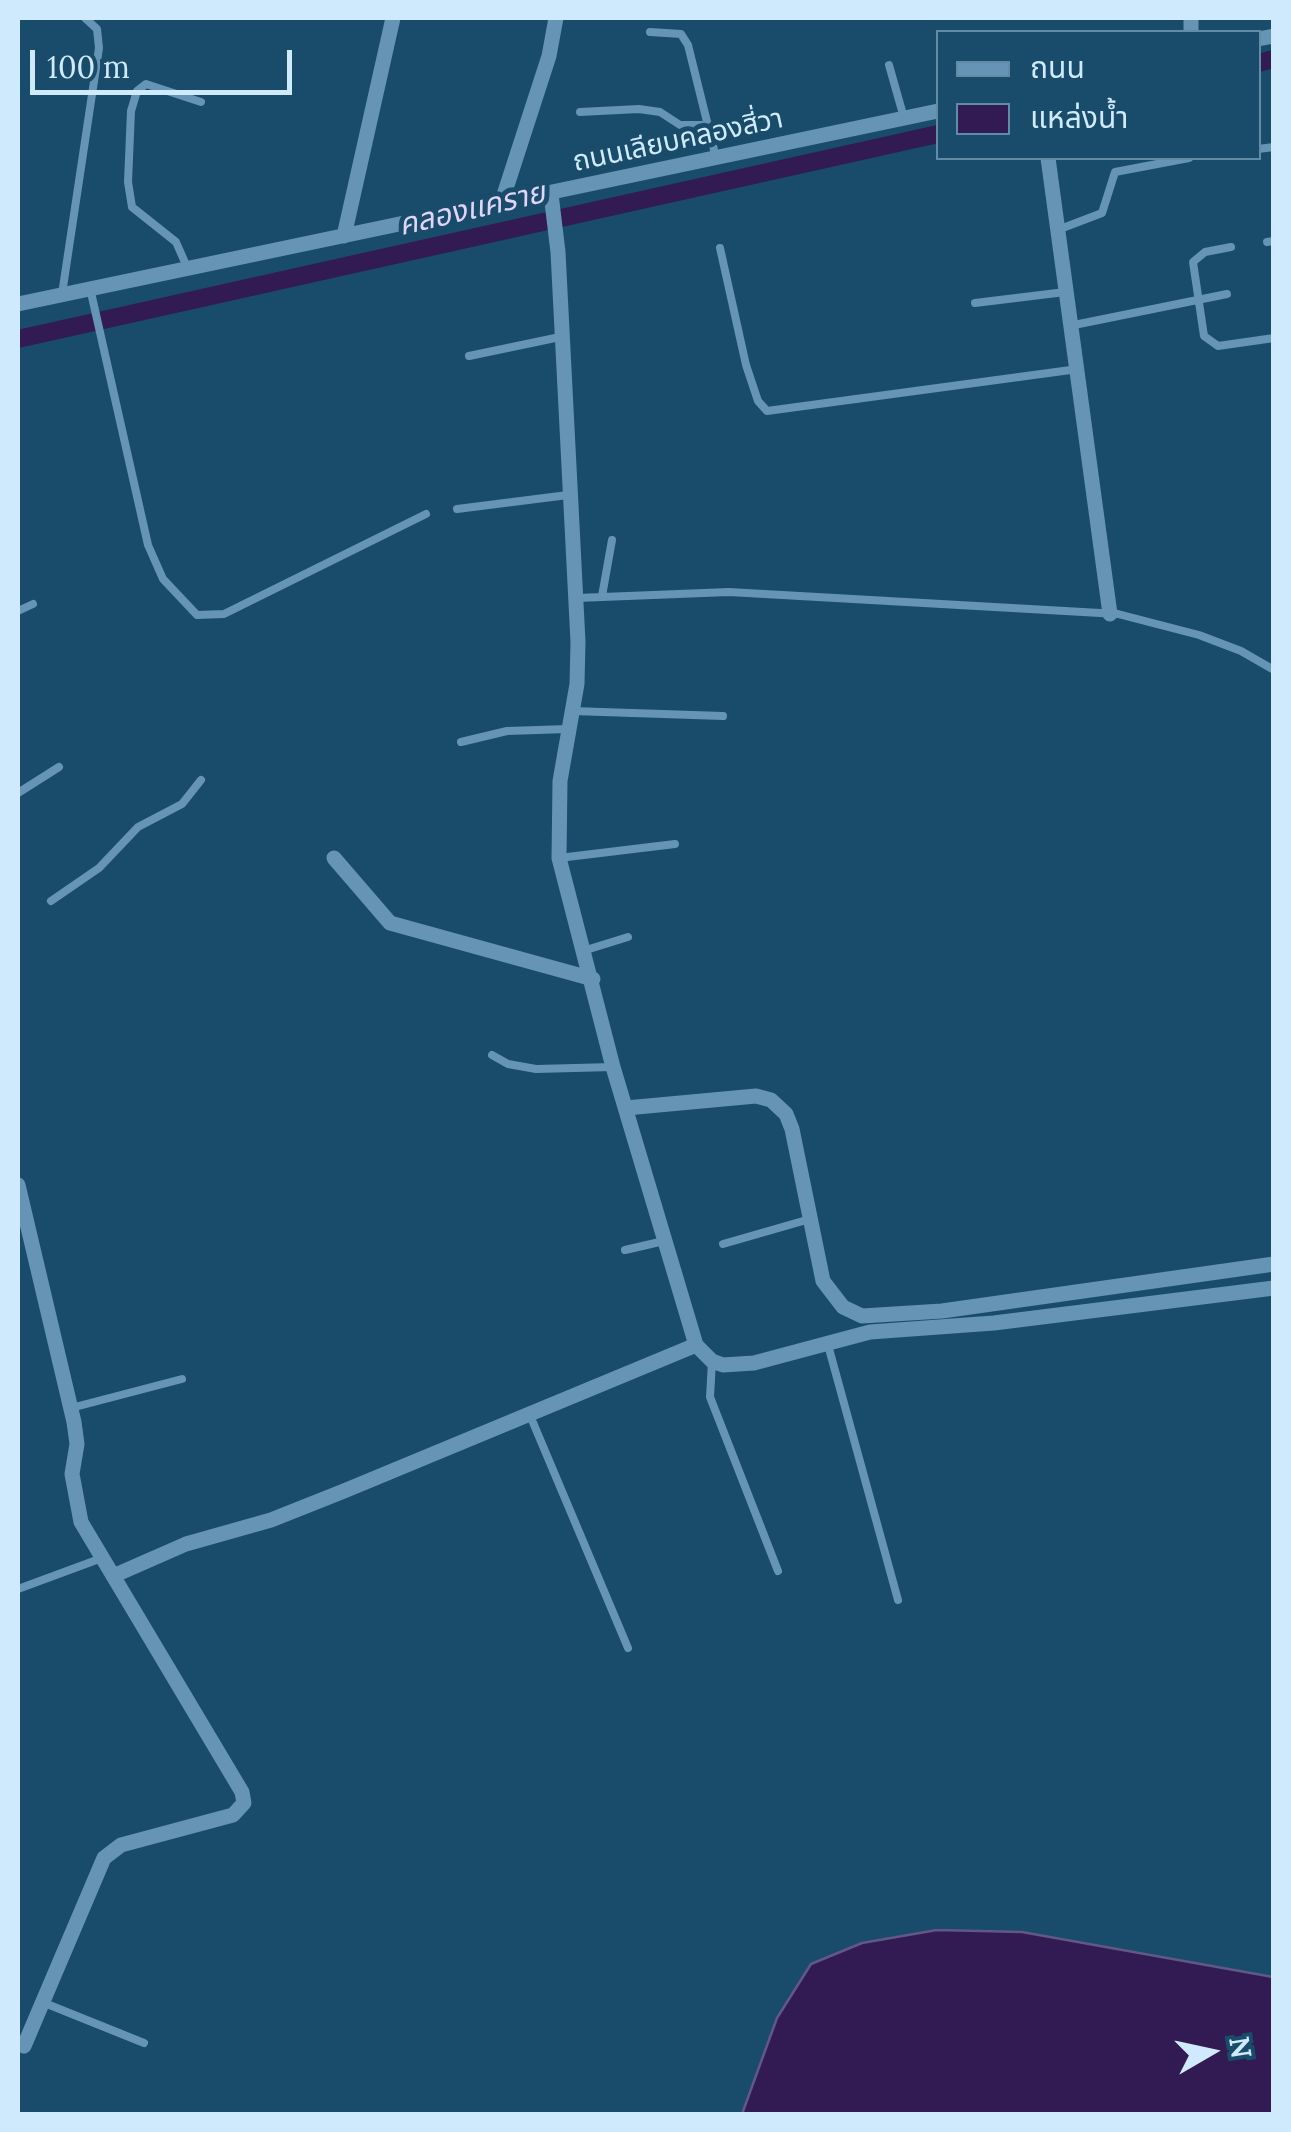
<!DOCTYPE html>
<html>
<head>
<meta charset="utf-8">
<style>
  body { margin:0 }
  #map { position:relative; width:1291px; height:2132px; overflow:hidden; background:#194b6a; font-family:Lora,"Noto Sans Thai",serif }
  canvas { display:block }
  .frame { position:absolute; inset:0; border:20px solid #d0eafd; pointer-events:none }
  .legend { position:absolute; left:936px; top:30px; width:325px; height:130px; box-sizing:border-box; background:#194b6a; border:2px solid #628ba5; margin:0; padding:12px 18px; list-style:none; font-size:30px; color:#d0eafd }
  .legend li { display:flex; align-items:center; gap:20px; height:50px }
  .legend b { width:50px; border:2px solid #628ba5 }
  .north { position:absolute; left:1161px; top:2002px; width:100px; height:100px; -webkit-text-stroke:8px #194b6a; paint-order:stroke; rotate:81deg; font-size:28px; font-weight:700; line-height:40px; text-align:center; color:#d0eafd }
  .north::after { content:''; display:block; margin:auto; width:35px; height:45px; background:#d0eafd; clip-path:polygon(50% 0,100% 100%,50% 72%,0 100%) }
  .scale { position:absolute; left:30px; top:50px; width:262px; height:45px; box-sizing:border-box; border:5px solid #d0eafd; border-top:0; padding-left:12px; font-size:30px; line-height:35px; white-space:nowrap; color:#d0eafd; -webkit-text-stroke:8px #194b6a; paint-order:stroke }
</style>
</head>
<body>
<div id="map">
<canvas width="1291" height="2132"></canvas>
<div class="frame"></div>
<ul class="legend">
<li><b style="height:12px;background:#6594b5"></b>ถนน</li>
<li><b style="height:28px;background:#321a52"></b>แหล่งน้ำ</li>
</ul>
<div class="north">N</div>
<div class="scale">100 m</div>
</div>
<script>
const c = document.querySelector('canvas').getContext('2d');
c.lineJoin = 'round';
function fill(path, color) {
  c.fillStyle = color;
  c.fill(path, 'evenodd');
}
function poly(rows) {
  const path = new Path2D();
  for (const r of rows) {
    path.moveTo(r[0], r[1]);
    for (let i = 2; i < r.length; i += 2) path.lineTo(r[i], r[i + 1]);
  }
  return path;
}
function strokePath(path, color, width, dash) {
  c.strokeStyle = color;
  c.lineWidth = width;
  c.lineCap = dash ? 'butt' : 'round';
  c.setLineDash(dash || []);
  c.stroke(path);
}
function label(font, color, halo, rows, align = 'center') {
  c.font = font + ' Lora,"Noto Sans Thai",serif';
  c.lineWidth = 10;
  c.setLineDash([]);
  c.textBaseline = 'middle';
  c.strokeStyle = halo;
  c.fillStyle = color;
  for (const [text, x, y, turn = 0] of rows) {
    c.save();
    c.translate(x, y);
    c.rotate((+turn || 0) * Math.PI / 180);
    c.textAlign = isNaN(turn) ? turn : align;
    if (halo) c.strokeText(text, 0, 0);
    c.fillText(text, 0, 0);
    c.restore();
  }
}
const water = poly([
  [937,1930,1022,1932,1273,1977,1273,2114,742,2114,777,2018,811,1964,862,1943,937,1930]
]);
fill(water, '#321a52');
strokePath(water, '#615885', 2.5);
strokePath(poly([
  [1258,63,1274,59],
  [18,339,938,134]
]), '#321a52', 18);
strokePath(poly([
  [650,32,681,34,688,45,716,158],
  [889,65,904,118],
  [580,112,639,109,660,112,680,125,708,125],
  [1258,149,1274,147],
  [1060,229,1102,213,1115,172,1189,158],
  [1267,242,1274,241],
  [1231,247,1205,252,1193,262,1204,336,1218,346,1274,338],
  [720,248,746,365,758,401,767,411,1078,369],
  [187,267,176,242,132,207,128,182,131,111,137,91,146,84,201,102],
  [90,288,148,545,163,579,197,615,224,614,426,514],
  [62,294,99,48,97,29,85,18],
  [975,303,1065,292],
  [1074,325,1227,294],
  [469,356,560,337],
  [457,509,568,495],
  [602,596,612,540],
  [577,598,729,592,1118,614,1199,635,1241,651,1274,670],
  [18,611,33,604],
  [572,711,723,716],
  [461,742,507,731,568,729],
  [18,793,59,767],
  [559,858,675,844],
  [51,901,99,868,138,827,182,804,201,780],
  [586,950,628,937],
  [492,1055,508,1064,536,1069,613,1067],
  [723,1244,810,1219],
  [625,1250,664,1241],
  [828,1345,898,1600],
  [712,1361,710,1397,778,1571],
  [71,1408,182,1379],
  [529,1413,628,1648],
  [18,1589,102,1558],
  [42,2002,144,2043]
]), '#6594b5', 8);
strokePath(poly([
  [1191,18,1191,32],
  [1258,39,1274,36],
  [1048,158,1110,614],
  [551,194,558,252,578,642,577,684,560,781,559,858,613,1067,696,1345,712,1361,723,1365,754,1363,870,1332,994,1323,1274,1288],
  [501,204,549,56,556,18],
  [344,236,393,18],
  [18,304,938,111],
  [334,858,390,923,593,979],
  [626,1108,756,1096,771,1100,786,1114,792,1129,823,1281,843,1307,862,1316,942,1311,1274,1264],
  [18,1185,74,1422,77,1444,72,1474,81,1522,242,1792,244,1803,233,1815,121,1845,104,1858,24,2046],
  [113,1576,186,1544,271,1520,344,1491,696,1345]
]), '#6594b5', 15);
label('28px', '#d0eafd', '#194b6a', [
  ["ถนนเลียบคลองสี่วา",678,141,-12]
]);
label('italic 30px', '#e0d4f9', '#194b6a', [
  ["คลองเเคราย",472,210,-13]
]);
</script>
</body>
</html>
